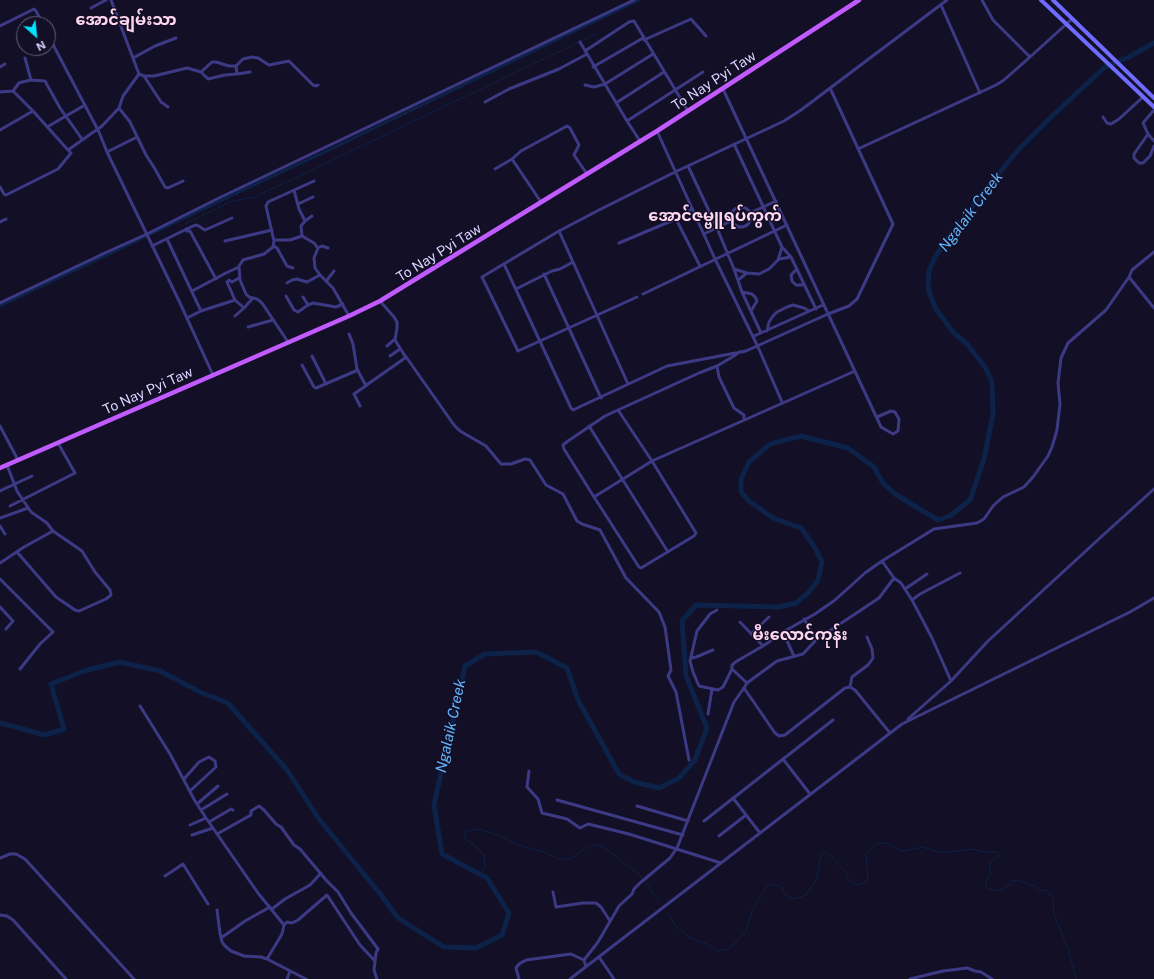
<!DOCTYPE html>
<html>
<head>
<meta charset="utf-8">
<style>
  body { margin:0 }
  #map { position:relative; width:1154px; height:979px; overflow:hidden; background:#130f26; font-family:"Public Sans",sans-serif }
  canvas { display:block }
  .north { position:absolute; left:16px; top:16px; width:40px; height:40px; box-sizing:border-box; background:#130f26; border:1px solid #625e7d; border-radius:50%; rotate:153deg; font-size:11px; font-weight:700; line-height:16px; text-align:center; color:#d9d4ff }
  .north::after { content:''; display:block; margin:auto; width:14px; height:18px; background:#00e5ff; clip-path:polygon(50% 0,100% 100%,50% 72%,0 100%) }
</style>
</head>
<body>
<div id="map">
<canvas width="1154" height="979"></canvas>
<div class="north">N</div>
</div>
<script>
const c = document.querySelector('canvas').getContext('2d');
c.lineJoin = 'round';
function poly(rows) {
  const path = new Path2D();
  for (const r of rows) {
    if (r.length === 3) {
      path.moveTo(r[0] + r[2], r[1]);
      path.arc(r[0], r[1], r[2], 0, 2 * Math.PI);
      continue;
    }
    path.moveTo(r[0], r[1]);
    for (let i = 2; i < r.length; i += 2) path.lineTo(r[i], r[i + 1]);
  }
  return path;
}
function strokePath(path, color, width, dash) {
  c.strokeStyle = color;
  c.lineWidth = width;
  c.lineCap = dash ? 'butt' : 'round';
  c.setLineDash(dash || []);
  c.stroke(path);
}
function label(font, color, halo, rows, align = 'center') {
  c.font = font + ' "Public Sans","Noto Sans Myanmar",sans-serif';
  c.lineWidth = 3;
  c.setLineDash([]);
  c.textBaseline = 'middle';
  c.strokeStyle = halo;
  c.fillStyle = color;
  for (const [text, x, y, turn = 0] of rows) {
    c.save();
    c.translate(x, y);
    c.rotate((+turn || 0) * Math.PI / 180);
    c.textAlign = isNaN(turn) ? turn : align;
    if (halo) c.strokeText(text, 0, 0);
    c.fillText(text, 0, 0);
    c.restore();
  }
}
strokePath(poly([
  [185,224,232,201,255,197,596,34],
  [480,874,485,867,484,855,475,846,464,838,466,831,478,829,498,835,518,845,544,852,561,860,572,858,587,847,597,844,605,848,641,876,659,901],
  [668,914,676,926,690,938,707,944,718,951,729,949,746,932,752,910,767,886,774,884,781,887,785,895,794,899,806,895,816,880,822,852,828,853,846,872,848,879,856,885,864,883,868,879,866,855,875,844,887,843,897,849,904,851,923,847,938,852,950,852,972,849,983,852,997,852,999,856,990,862,990,875,986,881,986,888,997,891,1008,886,1011,881,1018,880,1029,885,1036,886,1036,890,1038,891,1046,890,1049,893,1053,899,1054,914,1068,949,1076,979]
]), '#0c2248', 1);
strokePath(poly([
  [0,306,258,183,329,150,639,0]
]), '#0c2248', 3);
strokePath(poly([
  [0,723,45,735,64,729,51,684,87,670,120,662,160,671,200,692,228,703,287,770,319,819,381,895,398,918,444,947,476,948,502,935,509,913,487,878,442,854,434,805,465,666,485,654,536,652,567,668,578,700,619,774,634,782,659,788,679,778,695,760,707,728,686,676,682,621,696,605,779,607,796,603,808,593,818,580,822,562,814,546,801,528,773,518,749,501,741,492,741,479,749,462,770,444,801,436,848,448,874,467,883,483,895,494,938,520,950,516,970,500,984,459,993,414,992,382,985,367,967,344,953,332,936,309,929,292,928,284,929,271,935,257,948,238,984,191,1020,148,1050,118,1105,67,1129,57,1154,43]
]), '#0c2248', 5);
strokePath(poly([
  [982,0,993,20,1030,57],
  [941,5,980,93],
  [91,8,106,0],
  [0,26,34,9,36,11,43,24],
  [48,35,99,132,107,152,180,303,213,375],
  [644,40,691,19,706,36],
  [580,42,627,121,703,72],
  [585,51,629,22,634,21,688,111],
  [25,58,31,80],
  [133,58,155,46,176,38],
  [236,66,237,74,250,72],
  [0,67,5,64],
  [593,67,643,38],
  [201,72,208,79,225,75,237,74],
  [139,74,144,76,154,76,187,68,201,72,212,62,216,62,229,66,236,66,243,59,252,57,258,58,269,65,289,61,313,85,316,86,318,85],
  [144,76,161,102,168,107],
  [585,85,594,87,605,84,653,54],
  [723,89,881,427,893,434,898,431,899,419,895,412,891,411,877,417],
  [13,91,19,83,22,82,31,80,45,81,60,108,82,139],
  [0,92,13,91,33,111,68,150,102,126,119,108,123,96,139,74,111,0],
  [485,102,509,89,559,69,587,54],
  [616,103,664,72],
  [119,108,130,122,146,155,155,169,165,187,168,188,183,181],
  [1154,110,1143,123,1148,134,1154,141],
  [1103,117,1107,123,1111,124,1119,119,1143,97],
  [627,121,640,141],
  [47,127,85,105],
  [0,130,33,111],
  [657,131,715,259,758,347],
  [1148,134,1134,154,1134,158,1139,163,1143,163,1150,156,1154,146],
  [858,149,996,85,1004,80,1030,57,1072,19],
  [107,152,137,137],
  [512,159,541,202],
  [688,166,717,228,734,269,747,273,759,274,769,269,778,260,782,247,734,144],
  [495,169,512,159,521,151,567,126,570,128,579,145,574,155,587,174],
  [0,187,4,194,6,195,58,169,71,153,68,150],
  [294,190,299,209,305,221,301,226,302,236,314,243,318,248,314,258,315,268,320,275,333,288,349,316],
  [298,204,313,197],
  [741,217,10],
  [750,213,776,201],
  [676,219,700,266],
  [305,221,312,216],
  [0,222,6,219],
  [186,229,187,231,190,231,216,279],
  [559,231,628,384],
  [704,234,731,221],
  [167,239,201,311],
  [274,240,290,240,302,236],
  [225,241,272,230],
  [619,243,676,219,692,209],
  [152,246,193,226,197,225,205,230,232,218],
  [274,246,277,248,287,266,293,268],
  [782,247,791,257,816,309],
  [318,248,322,246,328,248],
  [779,259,791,257],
  [504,264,571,408,573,410,667,366,746,351,828,314,849,306,857,299,893,224,830,88],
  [734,269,742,292,761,333],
  [797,269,791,275,792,281,796,285,805,285],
  [544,274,601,398],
  [1129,277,1154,308],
  [239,278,232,282,229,280,227,282,235,300,244,308],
  [327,280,334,271],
  [738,280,747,273],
  [287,283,292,280,297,279,307,282,320,275],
  [516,289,552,271,560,269,573,262],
  [192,291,226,273,239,267],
  [742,292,752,294,755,297,757,301,751,311],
  [643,294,787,225],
  [286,296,294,310,298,312,308,305,313,303,336,307,343,304],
  [303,297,308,305],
  [637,297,518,351,482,277,559,231,599,210,675,172,784,121,801,110,947,0],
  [0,303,107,252,147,234,219,198,634,0],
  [235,316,244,308,253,298],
  [187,318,201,311,235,300],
  [248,327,273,320],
  [767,331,769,322,773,316,777,312,787,307,793,305,804,308,809,311],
  [349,334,353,344,357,369,365,384,368,384,405,358,405,356,395,340,397,328,397,322,394,317,380,301],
  [754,336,823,305],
  [288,342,262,303,257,299,249,297,246,294,240,280,239,266,243,260,264,254,273,247,274,241,266,206,268,202,314,181],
  [387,346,395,339],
  [758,347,782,402],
  [404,354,454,425,460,431,486,446,501,464,511,464,525,459,530,460,546,485,563,494,577,521,582,524,600,530,626,578,659,612,665,627,671,670,668,676,676,692,689,760],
  [312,356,326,384],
  [390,356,400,349],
  [302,365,314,387,316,388,358,370],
  [717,366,719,377,731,402,734,408,744,415,744,420],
  [360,406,354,394,367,385],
  [618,410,652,461,696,533,694,536,641,568,639,567,594,497,564,449,563,445,568,441,605,416,618,410,699,373,717,366,734,356,739,352],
  [0,426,18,460],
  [589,426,668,552],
  [7,465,17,491,31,512,47,523,53,531,82,551,95,572,110,590,111,595,106,599,79,611,75,610,56,597,17,552],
  [0,491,32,476],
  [594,497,652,461,855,371],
  [10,506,75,473,58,443],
  [0,518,28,508],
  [0,526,5,534],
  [0,563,24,547,53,531],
  [894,578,901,583,912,600,932,638,951,681],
  [0,579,53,632,40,644,20,669],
  [905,589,927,574],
  [912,600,920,594,960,573],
  [0,607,13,621,6,629],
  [717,610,710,614,697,631,690,661,693,672,699,686,718,690,723,687,732,669,732,665,737,661,763,646,783,632,815,614,835,600,865,573,882,561,934,529,977,523,984,519,993,506,1003,497,1024,487,1033,477,1048,456,1052,447,1057,430,1060,404,1058,383,1061,358,1068,343,1106,310,1129,277,1132,270,1154,252],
  [804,619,816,640],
  [740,622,763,646],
  [783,632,794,656],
  [751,634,769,617],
  [691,658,696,657,713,650],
  [732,669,747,683],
  [850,687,852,677,868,665,873,658,872,649,867,637],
  [744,688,775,733,779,736,785,735,845,688,850,687,855,690,890,733],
  [140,706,170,754,195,801,206,818,258,893,284,925,282,934,267,959],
  [708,714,712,689],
  [908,719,951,681,988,641,1101,537,1154,489],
  [783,759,810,794],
  [529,771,527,787,538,799,542,813,567,819,580,828,588,824,629,834,721,863],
  [184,779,199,762,209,757,215,761,216,767,191,790],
  [733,798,760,833],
  [557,800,683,835],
  [197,804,218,786],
  [637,806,688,821],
  [201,810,227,794],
  [704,821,833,720],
  [209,822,231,809,233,810],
  [190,825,206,818],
  [217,834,251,815,251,811,259,806,264,810,276,824,281,827,294,845,300,849,326,880,338,892,351,913,378,949,376,953,374,970,377,979],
  [192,835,213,828],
  [719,836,746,815],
  [0,858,10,854,16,854,25,859,134,979],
  [165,876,183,864,208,904],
  [553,892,556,907,583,903,596,903,601,907,610,921],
  [272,909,285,899,310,885,321,873],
  [217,910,220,933,222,942,225,946,231,951,244,956,261,957,267,959,306,979],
  [0,915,7,916,13,920,66,979],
  [284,925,287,922,292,923,298,920,327,895,360,945,375,961],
  [221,938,245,921,270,907],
  [599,957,614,979],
  [586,967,584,960,598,942,619,906,632,894,634,889,640,883,670,858,677,848,734,702,744,688,747,683,777,661,803,654,816,640,879,598,894,578,882,561],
  [287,979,290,971],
  [519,979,516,968,519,964,526,960,571,954,584,960],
  [570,979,902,724,1130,612,1154,598],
  [910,979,943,971,967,968,975,971,981,972,992,979]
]), '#3d3a85', 3);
strokePath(poly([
  [1041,0,1154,107],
  [1053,0,1154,98]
]), '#6f6bff', 4);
strokePath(poly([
  [0,468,349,316,380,301,657,131,859,0]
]), '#c25bff', 4.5);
label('14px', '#d9d4ff', '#130f26', [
  ["To Nay Pyi Taw",714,81,-33],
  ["To Nay Pyi Taw",439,253,-32],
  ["To Nay Pyi Taw",148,391,-24]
]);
label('italic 15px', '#62b6ff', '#130f26', [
  ["Ngalaik Creek",971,212,-53],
  ["Ngalaik Creek",451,726,-78]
]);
label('bold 16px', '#ffd6f0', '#130f26', [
  ["အောင်ချမ်းသာ",126,20],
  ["အောင်ဇမ္ဗူရပ်ကွက်",715,216],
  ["မီးလောင်ကုန်း",800,635]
]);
</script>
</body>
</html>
